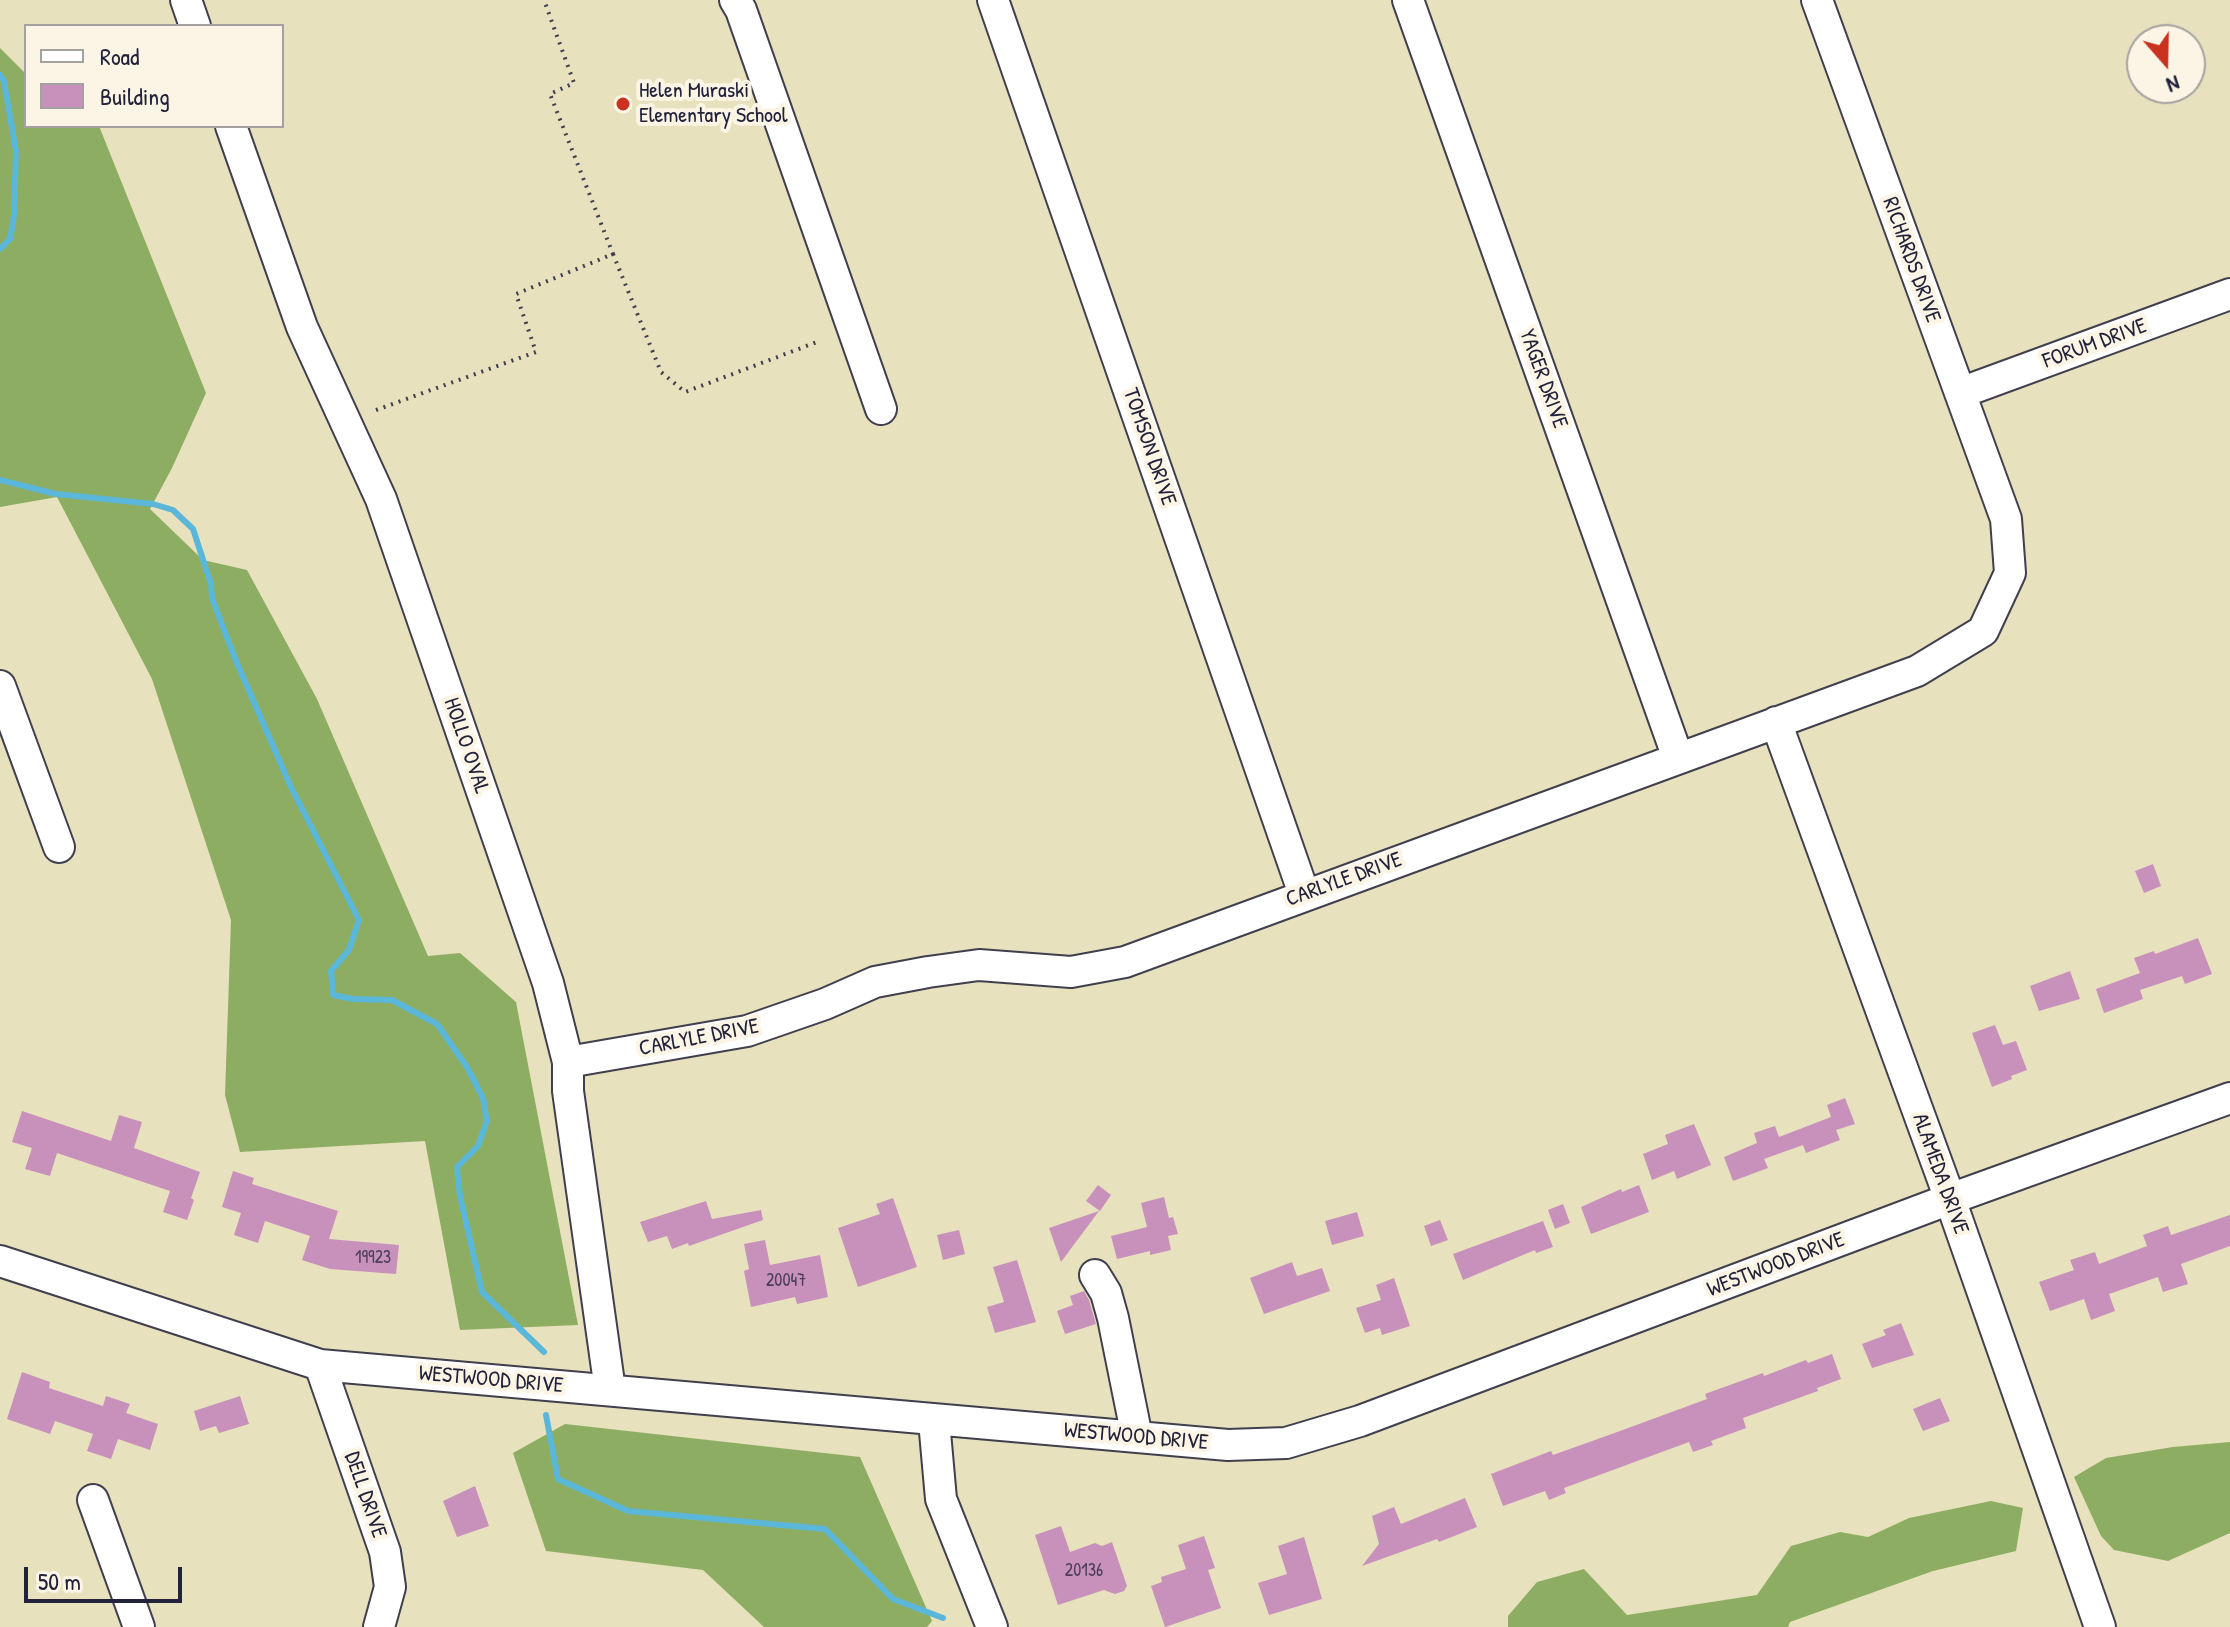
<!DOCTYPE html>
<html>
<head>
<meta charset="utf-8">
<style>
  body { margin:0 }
  #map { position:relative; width:2230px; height:1627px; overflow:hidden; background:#e8e1bd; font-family:"Patrick Hand",sans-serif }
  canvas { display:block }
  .legend { position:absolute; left:24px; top:24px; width:260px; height:104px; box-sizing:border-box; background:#fcf5e5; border:2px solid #a5a1a1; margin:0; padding:10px 14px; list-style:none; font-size:24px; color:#22223b }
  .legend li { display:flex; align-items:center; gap:16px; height:40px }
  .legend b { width:40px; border:2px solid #a5a1a1 }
  .north { position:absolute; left:2126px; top:24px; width:80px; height:80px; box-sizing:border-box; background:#fcf5e5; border:2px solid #a5a1a1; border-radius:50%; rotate:160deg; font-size:22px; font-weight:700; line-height:32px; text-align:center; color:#22223b }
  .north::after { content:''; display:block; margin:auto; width:28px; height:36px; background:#c8321e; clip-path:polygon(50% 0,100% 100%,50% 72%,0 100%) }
  .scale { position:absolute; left:24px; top:1567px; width:158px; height:36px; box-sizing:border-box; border:4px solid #22223b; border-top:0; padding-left:10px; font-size:24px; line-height:28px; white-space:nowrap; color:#22223b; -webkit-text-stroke:6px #fcf5e5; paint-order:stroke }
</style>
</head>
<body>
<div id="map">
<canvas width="2230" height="1627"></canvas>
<ul class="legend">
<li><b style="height:10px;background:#fff"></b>Road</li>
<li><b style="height:22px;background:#c891bc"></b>Building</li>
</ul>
<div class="north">N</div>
<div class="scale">50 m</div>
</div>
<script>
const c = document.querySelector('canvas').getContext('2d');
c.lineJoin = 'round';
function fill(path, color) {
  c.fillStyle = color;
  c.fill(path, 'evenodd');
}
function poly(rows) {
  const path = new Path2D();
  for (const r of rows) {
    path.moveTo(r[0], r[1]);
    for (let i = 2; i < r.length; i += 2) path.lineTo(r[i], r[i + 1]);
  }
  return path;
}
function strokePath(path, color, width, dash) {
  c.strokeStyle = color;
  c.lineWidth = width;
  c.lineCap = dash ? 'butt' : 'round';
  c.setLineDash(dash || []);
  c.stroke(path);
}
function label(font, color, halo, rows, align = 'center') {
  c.font = font + ' "Patrick Hand",sans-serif';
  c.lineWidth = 8;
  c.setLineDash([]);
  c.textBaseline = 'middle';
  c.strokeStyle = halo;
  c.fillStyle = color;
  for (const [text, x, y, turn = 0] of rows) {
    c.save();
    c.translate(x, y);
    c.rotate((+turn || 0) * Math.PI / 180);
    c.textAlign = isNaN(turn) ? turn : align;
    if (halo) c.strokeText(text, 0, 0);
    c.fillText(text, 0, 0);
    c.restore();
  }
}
fill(poly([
  [0,48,26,74,26,126,99,126,206,393,172,468,150,509,203,560,247,570,317,699,428,956,460,953,516,1002,578,1325,460,1330,425,1141,240,1152,225,1095,231,920,152,679,57,497,0,507],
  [565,1424,860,1457,932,1621,927,1627,764,1627,703,1570,546,1551,513,1453],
  [2230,1442,2230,1533,2168,1561,2114,1550,2101,1536,2074,1477,2106,1458,2173,1447],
  [1991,1501,2023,1508,2016,1551,1933,1571,1790,1622,1788,1627,1508,1627,1508,1616,1537,1582,1584,1569,1627,1615,1757,1595,1791,1546,1840,1532,1868,1537,1909,1518]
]), '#8dae62');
strokePath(poly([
  [0,75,4,81,16,151,14,216,10,239,0,249],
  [0,480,56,494,153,504,173,510,193,529,211,584,212,598,234,656,290,785,359,920,349,950,331,971,333,995,353,999,392,1000,437,1024,467,1067,483,1098,487,1121,478,1146,457,1167,460,1196,482,1292,544,1352],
  [546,1415,558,1479,628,1511,825,1529,893,1599,943,1618]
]), '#5bb7d9', 6);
fill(poly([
  [2153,864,2161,886,2144,893,2135,871],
  [2198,938,2212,974,2185,984,2182,976,2140,990,2143,999,2104,1013,2096,989,2140,973,2134,958,2154,951,2155,954],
  [2070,971,2080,999,2039,1011,2030,986],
  [1995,1025,2003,1045,2016,1041,2027,1070,2011,1076,2012,1079,1992,1087,1972,1033],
  [1845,1098,1855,1124,1836,1130,1840,1140,1806,1153,1803,1145,1764,1159,1768,1168,1733,1181,1724,1157,1757,1143,1754,1133,1775,1126,1779,1137,1831,1117,1827,1105],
  [22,1111,111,1141,119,1115,142,1122,134,1148,200,1172,191,1198,194,1200,187,1220,163,1212,170,1191,57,1153,50,1176,25,1169,32,1148,12,1142],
  [1694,1124,1711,1165,1677,1179,1674,1171,1652,1180,1643,1154,1668,1144,1665,1135],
  [233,1171,254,1178,252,1184,338,1211,329,1239,399,1245,396,1274,330,1269,302,1260,310,1236,265,1221,258,1243,234,1235,241,1213,222,1207],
  [1098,1185,1111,1195,1100,1211,1086,1201],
  [1639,1185,1649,1212,1591,1234,1581,1207,1621,1189,1622,1192],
  [1164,1197,1169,1218,1173,1217,1178,1234,1168,1236,1171,1250,1150,1255,1150,1251,1117,1259,1111,1236,1147,1227,1141,1203],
  [893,1198,917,1267,858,1287,838,1228,880,1214,876,1204],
  [706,1201,712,1219,761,1210,763,1220,689,1246,688,1243,672,1249,667,1236,648,1242,640,1222],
  [1563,1204,1570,1223,1555,1229,1548,1210],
  [1099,1211,1061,1262,1049,1228],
  [1357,1212,1364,1236,1332,1245,1325,1221],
  [2230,1215,2230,1246,2181,1264,2188,1284,2163,1292,2158,1277,2109,1294,2115,1311,2091,1320,2084,1299,2050,1311,2039,1282,2074,1270,2070,1260,2095,1252,2099,1264,2147,1246,2143,1235,2168,1226,2171,1235],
  [1440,1220,1448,1240,1431,1246,1424,1226],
  [1543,1221,1553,1247,1536,1253,1535,1250,1463,1280,1453,1254],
  [959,1230,965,1254,943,1260,937,1235],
  [765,1240,770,1265,820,1255,828,1297,797,1304,795,1297,751,1307,744,1271,749,1269,744,1244],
  [1017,1260,1036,1322,995,1333,987,1307,1004,1302,993,1267],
  [1292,1262,1297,1276,1322,1268,1330,1291,1264,1314,1250,1278],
  [1394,1278,1410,1326,1382,1335,1380,1328,1365,1333,1356,1308,1381,1300,1376,1285],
  [1084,1291,1089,1300,1096,1324,1065,1334,1057,1311,1073,1305,1070,1296],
  [1901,1323,1914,1355,1872,1368,1862,1344,1886,1335,1883,1330],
  [1832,1354,1841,1379,1817,1388,1818,1391,1743,1418,1746,1428,1711,1441,1713,1445,1693,1452,1689,1442,1564,1488,1566,1493,1549,1500,1545,1491,1503,1506,1491,1474,1551,1451,1553,1455,1620,1431,1707,1399,1705,1394,1763,1373,1764,1376,1806,1360,1808,1363],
  [22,1372,50,1382,49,1388,103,1406,106,1396,130,1404,126,1413,158,1424,150,1450,118,1439,111,1459,87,1451,93,1434,55,1421,50,1434,7,1419],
  [240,1396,249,1424,219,1433,216,1426,200,1431,194,1411],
  [1940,1398,1950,1421,1923,1431,1913,1409],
  [475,1486,489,1526,457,1537,443,1501],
  [1465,1498,1477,1527,1439,1542,1437,1539,1362,1566,1379,1544,1372,1516,1394,1507,1401,1524],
  [1061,1526,1070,1552,1095,1543,1102,1546,1112,1542,1127,1586,1124,1591,1115,1594,1104,1590,1058,1605,1035,1535],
  [1204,1536,1215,1568,1208,1570,1221,1608,1165,1627,1151,1586,1162,1582,1161,1577,1186,1569,1178,1545],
  [1304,1537,1322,1599,1269,1615,1258,1583,1287,1574,1278,1546]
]), '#c891bc');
const minor = poly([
  [186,0,195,26],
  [735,0,741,10,881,409],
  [993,0,1304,894],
  [1408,0,1678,758],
  [231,126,302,327,381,499,548,983,568,1062,568,1091,610,1390],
  [1960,393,2230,294],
  [0,686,59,847],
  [1776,722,1950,1199,2100,1627],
  [568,1062,747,1031,825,1004,875,982,928,972,979,965,1071,972,1125,962,1917,671,1983,631,2010,573,2006,519,1817,0],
  [0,1261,320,1365,1228,1445,1286,1443,1360,1421,1950,1199,2230,1098],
  [1095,1275,1106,1293,1113,1318,1137,1437],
  [320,1365,385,1552,390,1587,379,1627],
  [934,1421,941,1499,992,1627],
  [93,1500,139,1627]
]);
strokePath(minor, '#403f4e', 34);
strokePath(poly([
  [613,254,661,372,685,392,817,342],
  [376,410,536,352,516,294,613,254,550,94,574,83,544,0]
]), '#403f4e', 4, [2, 6]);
strokePath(minor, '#fff', 30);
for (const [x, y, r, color] of [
  [623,104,8,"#c8321e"]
]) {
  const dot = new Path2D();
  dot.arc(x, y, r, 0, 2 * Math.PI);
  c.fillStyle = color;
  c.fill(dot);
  strokePath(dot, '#fcf5e5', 3);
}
label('18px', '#4c3e5b', null, [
  ["19923",373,1258],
  ["20047",786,1281],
  ["20136",1084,1571]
]);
label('22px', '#22223b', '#fcf5e5', [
  ["Helen Muraski",639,91],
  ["Elementary School",639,116]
], 'left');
label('22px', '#22223b', '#fcf5e5', [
  ["RICHARDS DRIVE",1911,260,70],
  ["FORUM DRIVE",2095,344,-20],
  ["YAGER DRIVE",1543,379,70],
  ["TOMSON DRIVE",1149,447,71],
  ["HOLLO OVAL",466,746,71],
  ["CARLYLE DRIVE",1344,880,-20],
  ["CARLYLE DRIVE",699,1038,-11],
  ["ALAMEDA DRIVE",1940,1174,70],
  ["WESTWOOD DRIVE",1776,1265,-21],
  ["WESTWOOD DRIVE",491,1380,5],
  ["WESTWOOD DRIVE",1136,1437,5],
  ["DELL DRIVE",365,1495,71]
]);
</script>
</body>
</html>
